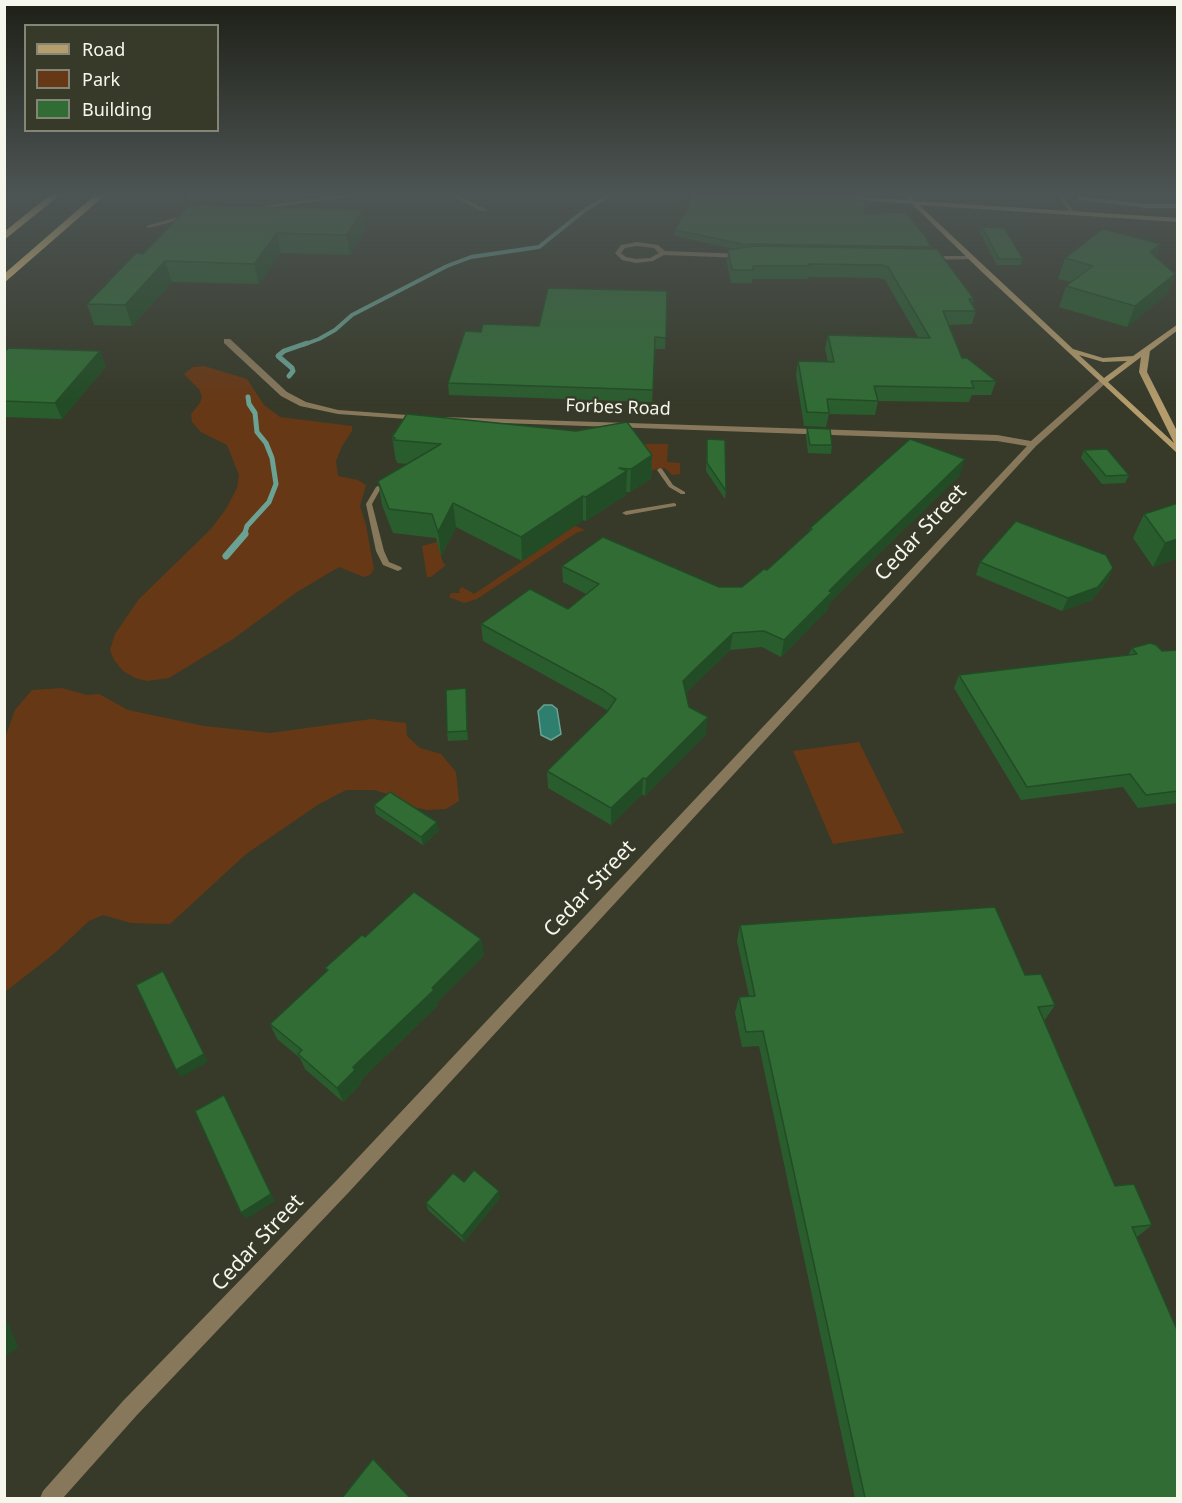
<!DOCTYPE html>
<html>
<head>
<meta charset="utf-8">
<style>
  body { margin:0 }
  #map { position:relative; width:1182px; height:1503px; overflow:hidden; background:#373a29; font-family:"Noto Sans",sans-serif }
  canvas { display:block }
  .frame { position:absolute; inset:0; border:6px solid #f5f6ec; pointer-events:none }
  .legend { position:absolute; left:24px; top:24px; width:195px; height:108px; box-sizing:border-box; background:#373a29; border:2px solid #838577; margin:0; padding:8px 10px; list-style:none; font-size:18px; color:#f5f6ec }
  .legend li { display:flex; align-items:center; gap:12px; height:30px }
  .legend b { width:30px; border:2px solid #838577 }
</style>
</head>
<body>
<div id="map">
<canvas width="1182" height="1503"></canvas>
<div class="frame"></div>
<ul class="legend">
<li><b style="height:8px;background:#b59c6c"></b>Road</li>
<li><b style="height:16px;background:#673815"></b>Park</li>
<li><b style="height:16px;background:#316c35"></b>Building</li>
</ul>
</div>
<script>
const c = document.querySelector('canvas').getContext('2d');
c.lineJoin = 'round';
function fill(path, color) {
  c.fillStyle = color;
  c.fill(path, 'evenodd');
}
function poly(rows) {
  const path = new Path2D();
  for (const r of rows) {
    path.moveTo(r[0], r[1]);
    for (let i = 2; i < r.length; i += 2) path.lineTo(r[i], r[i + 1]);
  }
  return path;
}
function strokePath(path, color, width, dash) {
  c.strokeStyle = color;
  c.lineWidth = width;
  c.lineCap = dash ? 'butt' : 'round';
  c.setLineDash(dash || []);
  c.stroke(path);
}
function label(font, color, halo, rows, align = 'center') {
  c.font = font + ' "Noto Sans",sans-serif';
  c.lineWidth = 4.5;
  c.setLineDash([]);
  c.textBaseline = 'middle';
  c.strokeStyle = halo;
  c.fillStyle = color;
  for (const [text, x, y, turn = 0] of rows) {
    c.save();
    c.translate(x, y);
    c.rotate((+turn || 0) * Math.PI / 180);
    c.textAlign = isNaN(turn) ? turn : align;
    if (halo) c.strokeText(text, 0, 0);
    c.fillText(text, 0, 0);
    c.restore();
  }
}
fill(poly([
  [204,366,247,379,264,405,280,417,352,426,352,431,342,446,336,461,338,476,358,480,366,485,360,506,366,525,374,569,370,575,364,577,339,567,297,592,233,639,169,678,147,681,135,678,123,671,114,660,110,650,115,634,139,599,211,529,226,509,237,488,239,475,227,445,201,432,192,422,191,414,200,403,202,397,199,389,184,374,193,367],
  [635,444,668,444,667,462,680,463,680,474,672,475,665,468,645,471],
  [575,526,585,530,576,533,477,599,464,603,449,597,451,593,460,593,459,590,462,587,474,594],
  [437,542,443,563,446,565,431,577,427,577,422,546],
  [62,688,87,695,99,694,128,710,204,726,271,733,371,719,406,723,407,736,420,748,441,754,456,772,459,801,446,809,427,810,409,806,394,796,374,790,346,790,319,804,246,854,170,924,131,923,103,915,89,921,56,952,5,992,5,738,15,710,32,690],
  [859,742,904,833,833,844,793,751]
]), '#673815');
const water = poly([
  [544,705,552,705,557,709,561,734,551,740,541,735,538,711,544,705]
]);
fill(water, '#2e7f6d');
strokePath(water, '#6aa393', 1.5);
strokePath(poly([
  [1079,198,1147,206,1178,206],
  [303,345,319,339,335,330,352,315,447,266,471,257,539,247,585,210,610,195]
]), '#6aa393', 4);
strokePath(poly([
  [289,376,293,371,292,368,278,356,284,351,307,343],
  [244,536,247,526,269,502,276,484,272,458,266,443,257,432,255,413,249,404,248,397]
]), '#6aa393', 5);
strokePath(poly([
  [226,556,245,534]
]), '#6aa393', 7);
fill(poly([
  [1058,195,1062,195,1075,214,1071,214,1058,195],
  [660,468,662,469,673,485,685,492,685,494,681,494,669,487,657,470,660,468],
  [378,486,381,488,372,504,384,551,389,562,401,567,402,569,398,571,383,565,376,551,366,504,376,487,378,486],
  [674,503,676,504,676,506,626,515,622,513,626,511,674,503]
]), '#88785b');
fill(poly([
  [342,195,363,195,245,211,242,209,342,195],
  [450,195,458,195,487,210,482,211,450,195],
  [192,213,194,216,149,228,146,226,192,213],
  [637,242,658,245,665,251,744,254,747,256,744,258,664,255,653,261,636,263,622,260,615,253,621,245,637,242],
  [637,246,654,248,659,253,650,258,636,259,626,257,621,253,625,248,637,246],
  [970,256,973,258,972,259,929,260,926,258,929,256,970,256],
  [224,339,230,339,287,392,306,402,338,410,421,416,425,418,421,420,338,414,300,406,281,396,224,343,224,339],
  [1100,380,1107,382,1036,446,349,1192,137,1415,63,1498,40,1498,43,1491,123,1401,337,1180,1027,446,997,441,447,421,443,419,444,417,997,435,1031,441,1100,380]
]), '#88785b');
fill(poly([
  [903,195,910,195,915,201,1178,218,1178,222,919,205,1073,349,1103,358,1133,356,1178,324,1178,330,1150,351,1147,372,1178,433,1178,445,1176,445,1178,454,982,272,912,204,842,198,845,196,908,200,903,195],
  [1079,355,1103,362,1127,361,1104,378,1079,355],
  [1141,357,1139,372,1174,443,1108,382,1141,357]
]), '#b59c6c');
fill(poly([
  [50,195,60,195,4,240,4,232,50,195],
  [95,195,105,195,4,283,4,274,95,195]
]), '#f6d083');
fill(poly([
  [861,202,865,214,931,247,930,249,974,299,972,305,976,311,972,324,948,325,962,358,996,381,991,395,972,395,969,402,878,401,875,415,829,414,826,427,804,426,796,375,798,361,828,362,825,349,828,335,918,337,885,280,879,278,808,277,807,279,752,279,752,283,731,283,727,263,728,250,735,249,675,236,675,230,688,207],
  [190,205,366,229,350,255,281,253,259,284,172,282,132,326,94,325,87,304,143,254],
  [982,227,1023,259,1021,265,997,265,980,233],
  [1161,244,1156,257,1175,274,1167,294,1127,327,1059,307,1066,286,1071,282,1058,279,1065,258],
  [667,291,665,349,655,349,652,402,449,395,448,383,481,332,539,326],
  [4,352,106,366,62,419,4,417],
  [807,428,832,445,831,454,808,453,806,436],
  [392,437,652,455,651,479,630,492,626,492,626,495,586,521,583,520,522,561,456,527,441,556,436,538,393,533,382,505,378,481,407,464,397,463,397,461,396,461],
  [707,439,726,491,725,499,706,471],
  [1084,450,1129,475,1125,483,1102,484,1081,458],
  [960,475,846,586,829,604,828,609,781,657,762,647,730,650,693,686,686,693,689,707,706,734,645,796,642,794,611,825,548,788,547,771,608,711,602,707,483,641,481,624,568,609,586,594,563,582,562,566,719,587,742,587,767,570,809,532,809,529],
  [1178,503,1178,558,1153,567,1133,538,1144,514],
  [980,562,1113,568,1107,581,1092,600,1062,611,976,575],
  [1132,648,1162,651,1178,650,1178,803,1138,808,1123,787,1021,800,954,688,959,675,1128,655],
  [466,688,468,740,448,741,447,732],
  [374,805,439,831,423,845,376,814],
  [740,925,1025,975,1055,1005,1044,1021,1115,1186,1152,1225,1137,1237,1178,1498,855,1498,759,1046,742,1047,735,1013,739,997,749,996,737,941],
  [365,937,481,939,484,955,437,1002,438,1005,360,1081,361,1084,343,1102,305,1069,300,1058,277,1039,270,1024,327,972,325,968],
  [464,1182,500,1198,464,1242,428,1210,426,1203]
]), '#2a5d2e');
fill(poly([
  [215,195,256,196,189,205,188,199],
  [363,210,366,229,350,255,346,235],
  [277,233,281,253,259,284,254,264],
  [1161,244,1153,264,1150,252],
  [165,261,172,282,132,326,125,305],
  [1175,274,1167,294,1127,327,1135,306],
  [100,351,106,366,62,419,55,403],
  [652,455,651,479,630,492,631,469],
  [965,459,960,475,846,586,829,604,828,609,781,657,784,640,829,591,850,570],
  [627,471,626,495,586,521,586,497],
  [583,496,583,520,522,561,521,537],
  [453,503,456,527,441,556,438,532],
  [1178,539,1178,558,1153,567,1165,543],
  [1113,568,1107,581,1092,600,1062,611,1068,598],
  [733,633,730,650,681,698,683,681],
  [466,688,467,697,468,740,467,731],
  [708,717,706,734,645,796,646,779],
  [643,778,642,794,611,825,611,808],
  [437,822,439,831,423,845,421,837],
  [481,939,484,955,437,1002,438,1005,360,1081,361,1084,343,1102,337,1088,353,1067],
  [163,971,208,1062,181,1077,176,1070],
  [224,1095,228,1102,275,1201,246,1219,241,1213],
  [499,1191,500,1198,464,1242,462,1236],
  [4,1314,18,1347,4,1357]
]), '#224c25');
const building = poly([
  [188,195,215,195,188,199,188,195],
  [691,195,860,196,861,202,865,202,865,214,905,212,925,236,931,247,742,244,675,230,688,207,691,195],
  [190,205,363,210,346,235,277,233,254,264,165,261,125,305,87,304,136,253,143,254,190,205],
  [982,227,1004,228,1023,259,999,259,982,227],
  [1103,229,1161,244,1150,252,1175,274,1135,306,1066,286,1093,266,1065,258,1103,229],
  [754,246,937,249,974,299,969,299,976,311,943,311,962,358,967,358,996,381,971,381,974,388,874,386,878,401,827,399,829,413,807,412,798,361,834,362,828,335,930,338,888,267,882,265,809,264,809,266,753,266,753,270,732,270,728,250,754,246],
  [548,288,667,291,666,338,655,337,653,390,448,383,465,331,481,332,483,324,539,326,548,288],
  [9,348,100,351,55,403,4,401,4,352,9,348],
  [407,414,576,431,627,422,652,455,631,469,619,468,627,471,586,497,583,496,521,537,453,503,438,532,432,514,389,509,378,481,441,444,394,440,395,438,392,437,407,414],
  [807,428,830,429,832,445,810,445,807,428],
  [707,439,725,440,726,491,707,463,707,439],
  [910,439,965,459,850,570,829,591,832,592,784,640,764,631,733,633,695,669,683,681,689,707,708,717,646,779,643,778,611,808,547,771,607,712,616,699,603,690,481,624,530,589,568,609,599,584,562,566,603,537,719,587,742,587,764,569,767,570,812,529,809,529,910,439],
  [1107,449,1129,475,1106,476,1084,450,1107,449],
  [1178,503,1178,539,1165,543,1144,514,1178,503],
  [1016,521,1106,555,1113,568,1098,587,1068,598,980,562,1016,521],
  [1150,643,1156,645,1162,651,1178,650,1178,791,1146,795,1130,774,1027,787,959,675,1137,654,1132,648,1150,643],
  [466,688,467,731,447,732,446,690,466,688],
  [390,792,437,822,421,837,374,805,390,792],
  [414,892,481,939,432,988,434,990,353,1067,355,1070,337,1088,298,1054,302,1050,270,1024,328,970,325,968,362,935,365,937,414,892],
  [995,907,1025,975,1041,974,1055,1005,1038,1007,1115,1186,1134,1184,1152,1225,1132,1227,1178,1332,1178,1498,865,1498,763,1031,746,1032,739,997,755,996,740,925,995,907],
  [163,971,204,1054,176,1070,136,985,163,971],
  [224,1095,271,1194,241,1213,195,1111,224,1095],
  [474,1170,499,1191,462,1236,426,1203,453,1173,464,1182,474,1170],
  [373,1459,410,1498,342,1498,373,1459]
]);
fill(building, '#316c35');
strokePath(building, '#224c25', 1.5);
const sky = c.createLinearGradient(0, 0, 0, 406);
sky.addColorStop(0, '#1e2017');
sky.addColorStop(0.48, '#4d5554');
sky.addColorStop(1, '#4d555400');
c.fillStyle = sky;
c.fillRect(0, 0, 1182, 406);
label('18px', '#f5f6ec', '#373a29', [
  ["Forbes Road",618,408,2]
]);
label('21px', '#f5f6ec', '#373a29', [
  ["Cedar Street",921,533,-47],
  ["Cedar Street",590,889,-47],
  ["Cedar Street",258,1243,-47]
]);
</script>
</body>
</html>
